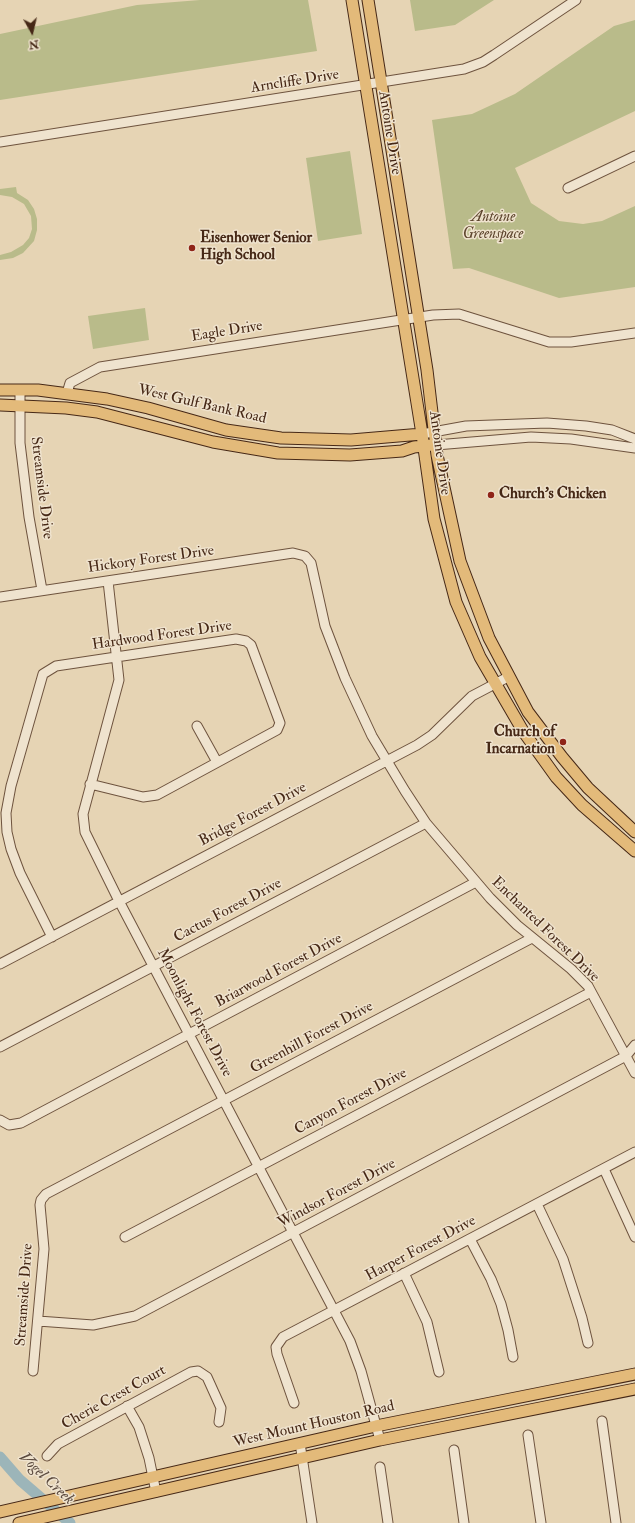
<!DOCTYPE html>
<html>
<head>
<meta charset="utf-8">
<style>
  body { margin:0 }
  #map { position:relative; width:635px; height:1523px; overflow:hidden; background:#e6d4b4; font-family:"IM FELL Double Pica",serif }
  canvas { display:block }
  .north { position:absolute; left:12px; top:12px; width:40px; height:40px; -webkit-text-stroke:3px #efe3ce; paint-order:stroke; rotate:172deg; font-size:11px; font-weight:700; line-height:16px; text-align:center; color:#462816 }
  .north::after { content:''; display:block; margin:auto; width:14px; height:18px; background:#462816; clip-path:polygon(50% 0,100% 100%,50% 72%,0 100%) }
</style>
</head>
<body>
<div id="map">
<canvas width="635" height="1523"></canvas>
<div class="north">N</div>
</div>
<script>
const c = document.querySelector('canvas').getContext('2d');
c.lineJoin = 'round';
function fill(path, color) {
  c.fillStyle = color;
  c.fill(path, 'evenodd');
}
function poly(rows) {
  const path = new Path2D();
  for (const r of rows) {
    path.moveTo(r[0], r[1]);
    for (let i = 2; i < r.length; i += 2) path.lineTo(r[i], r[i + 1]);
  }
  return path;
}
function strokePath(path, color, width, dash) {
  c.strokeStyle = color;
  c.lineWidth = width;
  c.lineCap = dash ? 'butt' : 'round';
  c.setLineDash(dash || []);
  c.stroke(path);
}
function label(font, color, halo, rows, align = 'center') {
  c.font = font + ' "IM FELL Double Pica",serif';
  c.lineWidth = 3;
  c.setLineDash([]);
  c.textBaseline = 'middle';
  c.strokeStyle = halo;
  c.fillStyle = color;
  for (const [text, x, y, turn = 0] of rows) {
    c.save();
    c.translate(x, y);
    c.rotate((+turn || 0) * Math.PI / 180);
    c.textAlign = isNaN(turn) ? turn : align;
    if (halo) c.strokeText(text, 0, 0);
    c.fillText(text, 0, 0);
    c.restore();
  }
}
fill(poly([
  [200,0,308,0,317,51,0,100,0,34,137,5],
  [410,0,494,0,455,25,415,31],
  [635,20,635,111,515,168,531,203,559,221,583,224,602,221,635,206,635,287,559,298,469,268,453,269,432,120,472,114,515,94,614,26],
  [350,151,362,234,318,241,306,158],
  [16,187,17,193,28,200,34,209,37,219,37,230,34,241,23,253,13,258,0,260,0,255,11,252,23,245,29,238,32,229,31,216,24,204,12,197,0,195,0,189],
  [145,308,149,340,93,349,88,316]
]), '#b9bb8a');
strokePath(poly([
  [0,1457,20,1480,70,1523]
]), '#9cb5b9', 11);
const minor = poly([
  [0,142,464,69,483,62,494,55,576,0],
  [568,188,635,156],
  [20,390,20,443,29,517,42,590],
  [67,393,70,383,100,367,433,315,459,314,549,342,571,342,635,333],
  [422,434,466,426,547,423,586,426,612,430,635,439],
  [436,445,531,437,571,439,635,448],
  [108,581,119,680,83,814,85,832,119,901,350,1341,361,1371,380,1440],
  [0,597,293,553,305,556,311,563,325,626,345,678,372,736,405,791,426,823,490,898,517,925,571,969,588,986,635,1073],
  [197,726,217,762],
  [52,937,20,873,11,849,7,832,6,813,11,786,43,674,56,666,236,639,246,641,251,645,280,723,277,730,157,795,143,797,90,784],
  [0,964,417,745,432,735,472,696,508,677],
  [0,1047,426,823],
  [0,1120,9,1125,21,1123,476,882],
  [604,1169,635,1237],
  [537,1204,563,1259,582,1318,588,1343],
  [125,1237,591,992],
  [470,1239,491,1279,501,1304,508,1330,513,1357],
  [404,1273,427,1322,439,1372],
  [38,1321,93,1325,135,1316,626,1056,635,1045],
  [33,1371,44,1249,40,1205,41,1200,46,1194,532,938],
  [294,1403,277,1354,276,1347,283,1337,635,1152],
  [127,1406,139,1427,149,1458,156,1492],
  [602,1421,616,1523],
  [528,1435,541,1523],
  [300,1443,312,1523],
  [454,1450,464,1523],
  [47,1456,58,1444,191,1372,198,1371,207,1377,221,1408,219,1422],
  [380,1467,388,1523]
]);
const major = poly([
  [352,0,422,434,434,519,456,602,480,657,523,731,556,777,582,805,635,851],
  [368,0,427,370,437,455,460,561,489,638,528,712,562,757,588,788,635,832],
  [0,390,38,390,107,399,148,408,226,430,281,438,351,440,422,434],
  [0,405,66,408,97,412,213,442,278,453,350,455,402,451,414,447,431,445],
  [0,1512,376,1426,635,1374],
  [19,1523,380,1440,635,1389]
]);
strokePath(minor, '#6e533e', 11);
strokePath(major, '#462816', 13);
strokePath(minor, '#efe3ce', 9);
strokePath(major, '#e3ba7a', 11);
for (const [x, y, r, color] of [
  [192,248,4,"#8f2418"],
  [491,495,4,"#8f2418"],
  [563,742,4,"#8f2418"]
]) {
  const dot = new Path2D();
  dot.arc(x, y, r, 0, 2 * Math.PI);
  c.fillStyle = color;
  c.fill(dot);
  strokePath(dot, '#efe3ce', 1.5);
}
label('15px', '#462816', '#efe3ce', [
  ["Arncliffe Drive",295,82,-9],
  ["Antoine Drive",389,133,81],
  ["Eagle Drive",227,332,-9],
  ["West Gulf Bank Road",202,405,13],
  ["Antoine Drive",439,453,82],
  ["Streamside Drive",41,488,83],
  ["Hickory Forest Drive",151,560,-8],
  ["Hardwood Forest Drive",162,636,-8],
  ["Bridge Forest Drive",253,815,-28],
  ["Cactus Forest Drive",228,911,-28],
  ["Enchanted Forest Drive",545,930,44],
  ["Briarwood Forest Drive",279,971,-28],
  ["Moonlight Forest Drive",194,1013,62],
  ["Greenhill Forest Drive",312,1038,-28],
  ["Canyon Forest Drive",351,1102,-28],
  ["Windsor Forest Drive",337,1194,-28],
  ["Harper Forest Drive",421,1249,-28],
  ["Streamside Drive",25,1295,-86],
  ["Cherie Crest Court",114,1398,-29],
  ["West Mount Houston Road",314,1425,-13]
]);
label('italic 15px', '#5d452d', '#efe3ce', [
  ["Antoine",493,218],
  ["Greenspace",493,235]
]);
label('bold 15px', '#462816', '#efe3ce', [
  ["Eisenhower Senior",200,239],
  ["High School",200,256],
  ["Church's Chicken",499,495],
  ["Church of",555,733,"right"],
  ["Incarnation",555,750,"right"]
], 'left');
label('italic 16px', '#5c4b3f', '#efe3ce', [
  ["Vogel Creek",46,1479,43]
]);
</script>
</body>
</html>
